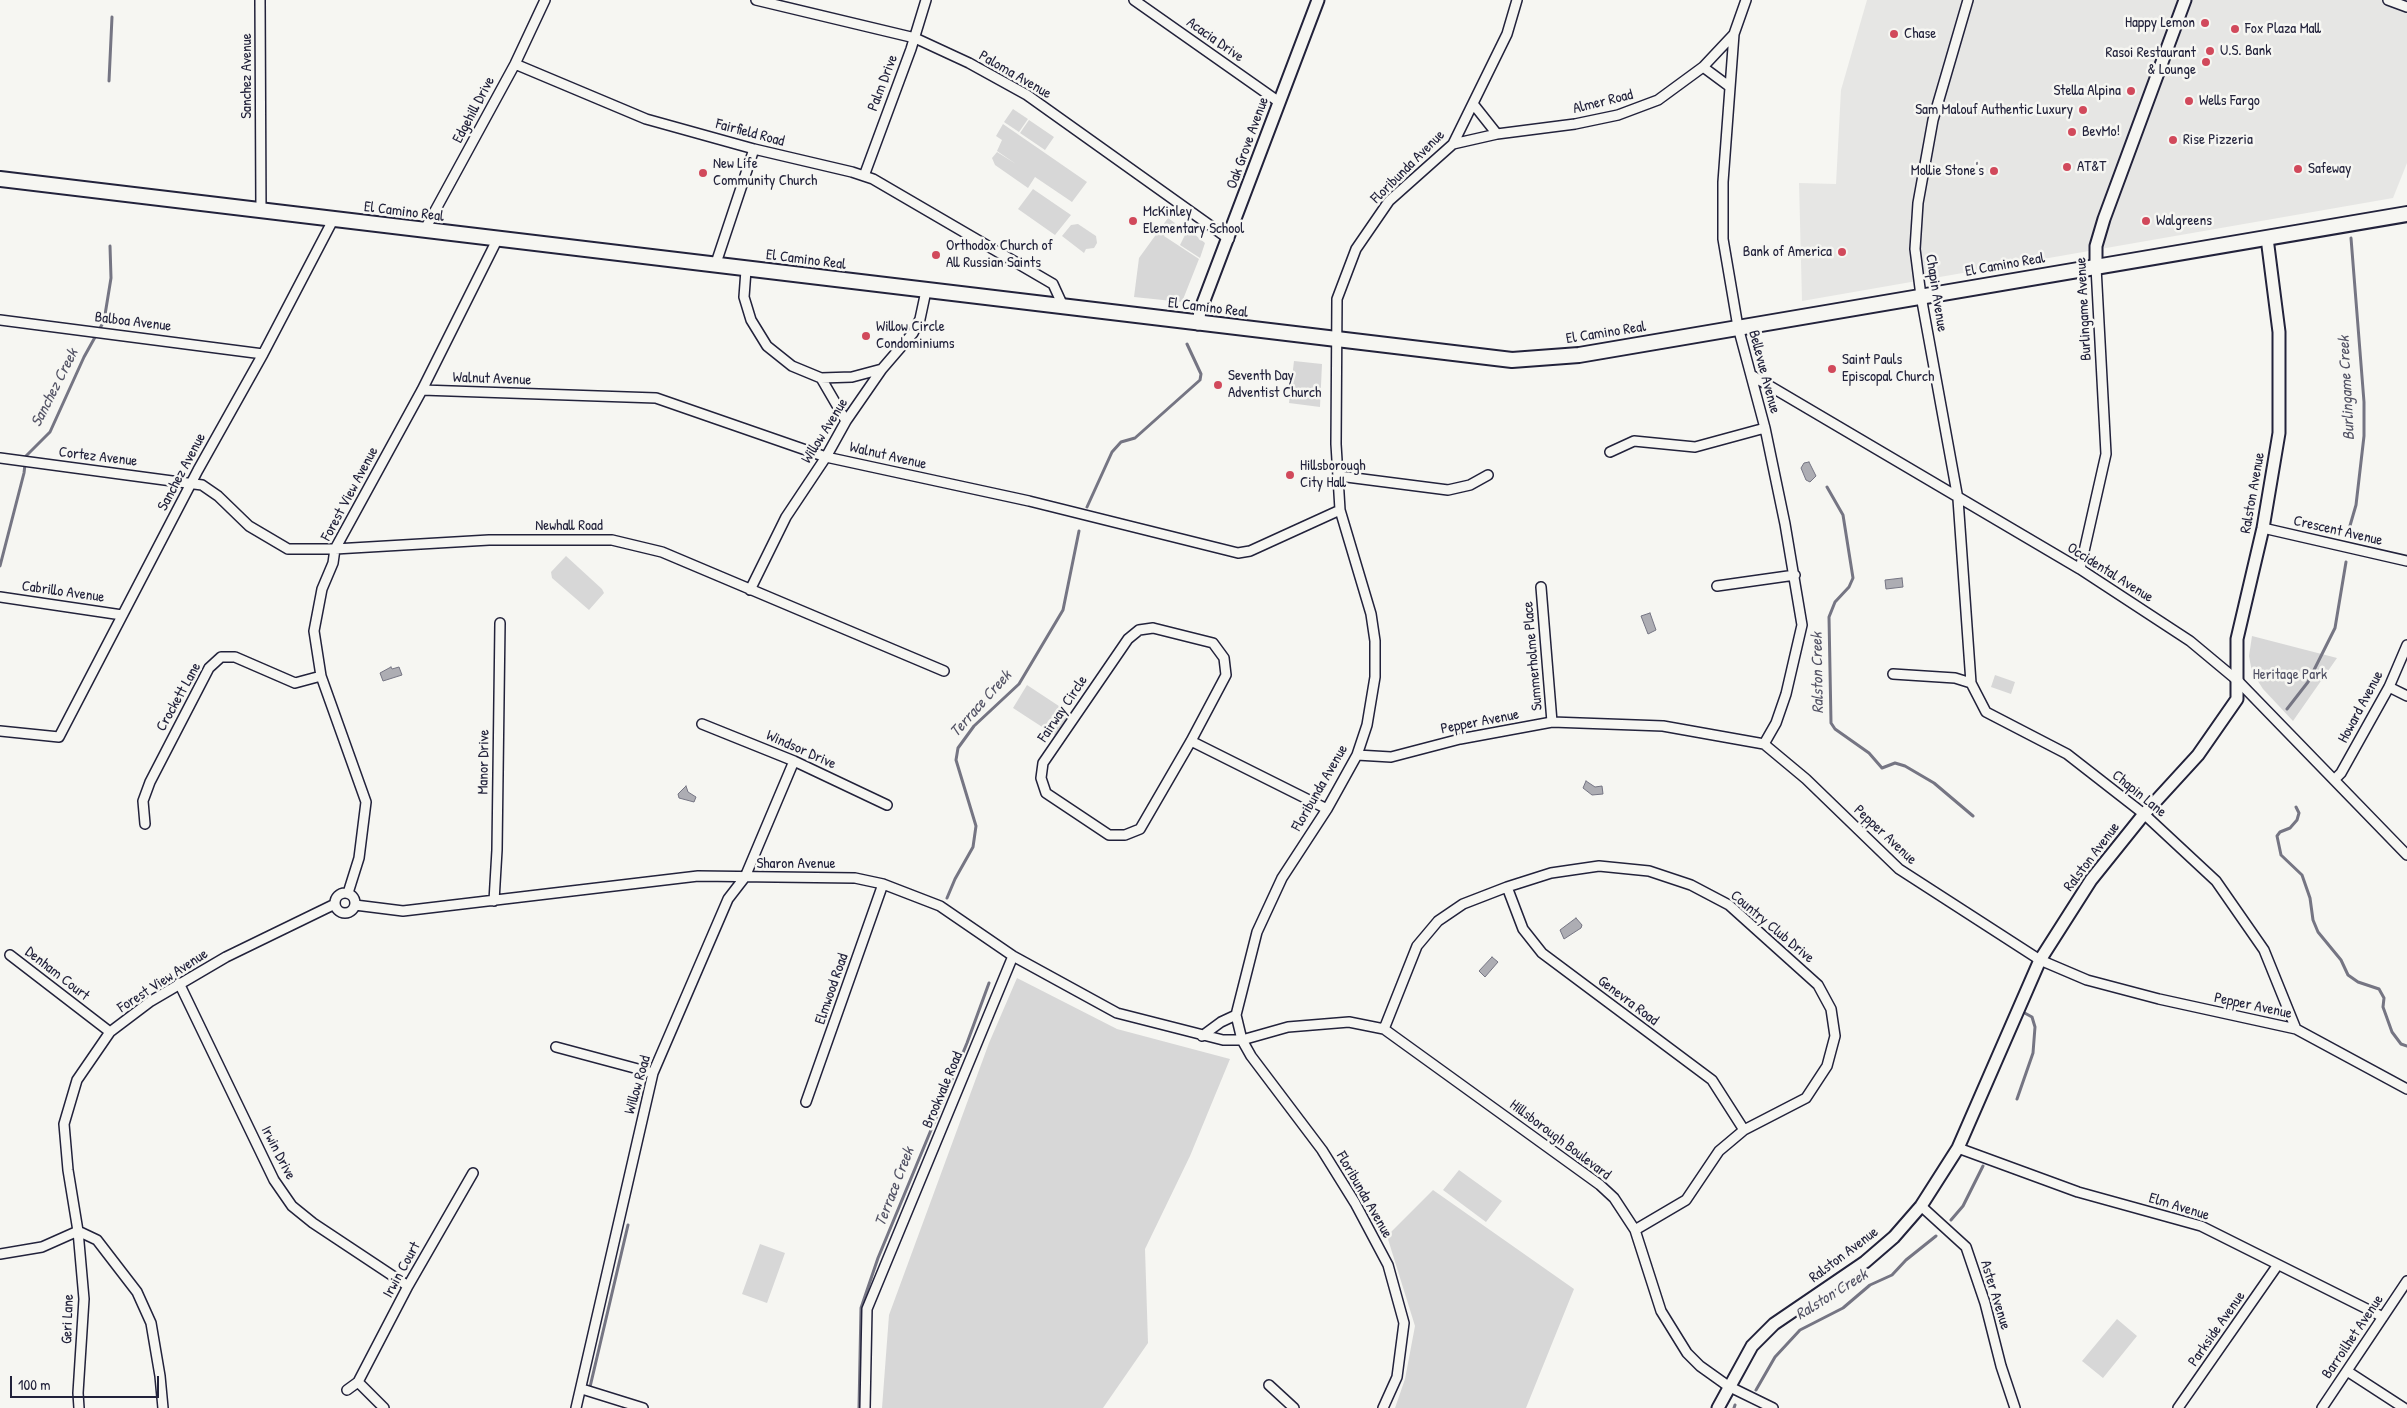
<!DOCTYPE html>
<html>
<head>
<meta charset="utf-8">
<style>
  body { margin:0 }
  #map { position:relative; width:2407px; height:1408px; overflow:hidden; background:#f6f6f2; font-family:"Patrick Hand",sans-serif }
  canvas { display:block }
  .scale { position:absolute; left:10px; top:1376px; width:149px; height:22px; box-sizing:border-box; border:2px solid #22223b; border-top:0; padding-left:6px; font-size:15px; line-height:18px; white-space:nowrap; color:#22223b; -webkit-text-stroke:4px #f6f6f2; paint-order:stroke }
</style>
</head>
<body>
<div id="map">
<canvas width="2407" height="1408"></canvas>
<div class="scale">100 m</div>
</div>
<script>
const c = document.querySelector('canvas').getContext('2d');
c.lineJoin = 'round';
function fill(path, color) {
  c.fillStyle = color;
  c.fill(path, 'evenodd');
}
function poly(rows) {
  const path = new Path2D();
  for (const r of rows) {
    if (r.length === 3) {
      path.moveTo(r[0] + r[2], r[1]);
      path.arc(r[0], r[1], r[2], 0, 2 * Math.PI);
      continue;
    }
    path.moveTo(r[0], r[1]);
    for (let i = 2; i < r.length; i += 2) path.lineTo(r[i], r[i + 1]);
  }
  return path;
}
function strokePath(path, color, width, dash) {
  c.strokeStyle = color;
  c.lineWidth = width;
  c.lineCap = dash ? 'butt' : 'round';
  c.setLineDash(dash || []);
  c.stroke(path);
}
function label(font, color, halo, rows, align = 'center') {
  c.font = font + ' "Patrick Hand",sans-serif';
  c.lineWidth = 5;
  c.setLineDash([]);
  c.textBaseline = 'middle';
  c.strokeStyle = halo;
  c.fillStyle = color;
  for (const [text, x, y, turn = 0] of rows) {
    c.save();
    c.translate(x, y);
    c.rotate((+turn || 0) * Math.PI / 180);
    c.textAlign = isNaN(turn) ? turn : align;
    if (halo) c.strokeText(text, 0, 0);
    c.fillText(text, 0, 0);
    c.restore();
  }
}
fill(poly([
  [1867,0,2407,0,2407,163,2393,198,1802,301,1799,183,1836,184,1841,90]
]), '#e6e6e4');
fill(poly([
  [1013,109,1028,119,1019,132,1004,122],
  [1029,120,1054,137,1045,150,1020,133],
  [1003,124,1087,182,1072,202,1035,177,1028,188,995,165,992,158,997,152,1016,164,997,151,1002,140,996,136],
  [1033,189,1071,215,1055,235,1018,209],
  [1168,218,1175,223,1164,236,1199,259,1182,302,1134,297,1139,258],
  [1078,224,1096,236,1097,243,1094,248,1086,249,1084,253,1062,236,1071,225],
  [1188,229,1205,243,1200,258,1180,245],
  [1294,361,1322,364,1320,407,1289,403],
  [566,556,602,589,604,593,589,610,552,578,551,572],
  [2252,636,2337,658,2293,721,2263,689,2252,672,2249,656],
  [1995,675,2015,682,2011,694,1991,687],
  [1027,685,1071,714,1056,736,1013,708],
  [1017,978,1117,1029,1230,1059,1190,1156,1145,1249,1148,1343,1103,1408,882,1408,889,1315,989,1043],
  [1459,1170,1502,1201,1486,1222,1443,1190],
  [1433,1190,1574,1289,1526,1408,1395,1408,1405,1379,1415,1326,1387,1236],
  [760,1244,785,1253,767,1303,742,1294],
  [2117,1319,2137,1336,2103,1378,2082,1361]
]), '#d7d7d7');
const water = poly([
  [1809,462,1816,476,1810,482,1806,480,1801,468,1804,463,1809,462],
  [1902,578,1903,587,1886,589,1885,580,1902,578],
  [1650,613,1656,630,1648,634,1641,616,1650,613],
  [391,667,392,669,399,667,402,675,383,681,380,673,391,667],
  [1586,781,1595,787,1602,786,1603,794,1592,795,1583,788,1586,781],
  [686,786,688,792,696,797,694,802,679,798,678,794,686,786],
  [1576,918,1582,925,1581,928,1564,939,1560,930,1576,918],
  [1492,957,1498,962,1485,977,1479,971,1492,957]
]);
fill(water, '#adadb3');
strokePath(water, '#757583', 1);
strokePath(poly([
  [109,81,112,17],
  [1827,487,1843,515,1853,578,1849,587,1835,602,1829,617,1831,723,1835,729,1869,753,1882,768,1895,763,1905,766,1934,783,1973,816],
  [1087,507,1112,452,1121,442,1135,438,1200,380,1201,374,1187,344],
  [2347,536,2356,505,2364,436,2364,402,2351,238],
  [0,566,24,473,26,456,50,432,84,357,104,321,111,278,110,246],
  [2287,709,2308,682,2335,628,2346,562],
  [2296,807,2299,813,2297,820,2290,828,2280,832,2277,836,2281,855,2302,875,2310,898,2313,920,2318,932,2341,960,2348,975,2358,982,2379,989,2384,998,2383,1007,2392,1032,2401,1044,2407,1046],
  [947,898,955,879,973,847,976,826,956,760,958,748,974,726,1019,684,1063,610,1079,531],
  [2017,1099,2033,1053,2035,1027,2032,1017,2021,1011],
  [1951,1220,1963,1206,1983,1166],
  [590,1387,628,1225],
  [1756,1390,1775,1357,1800,1330,1843,1308,1870,1285,1892,1275,1906,1260,1936,1236],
  [859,1408,861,1308,878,1258,967,1043,989,983],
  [1734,1408,1735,1405]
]), '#757583', 3);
const minor = poly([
  [260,0,261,211],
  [756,0,915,38,969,63,1027,95,1229,239],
  [1134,0,1279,102],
  [1746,0,1734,34,1723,182,1723,239,1738,327,1765,428,1785,524,1802,625,1786,694,1776,723,1764,744],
  [1968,0,1933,120,1918,203,1915,249,1921,296,1958,499,1971,683],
  [2388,0,2407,7],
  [515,64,646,119,754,149,852,172,873,179,1053,284,1064,308],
  [1703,67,1730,87],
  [1474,105,1497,134],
  [1453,144,1497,134,1575,124,1618,115,1658,100,1703,67,1734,34],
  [864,176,911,49,926,0],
  [424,231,515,64,545,0],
  [715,266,754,149],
  [746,270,744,297,751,320,767,346,792,366,821,378,852,377,882,369],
  [0,320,263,354],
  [1751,375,2080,569,2190,641,2238,681,2407,855],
  [821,378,846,421],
  [422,390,656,398,826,457,1029,501,1238,553,1250,551,1340,510],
  [1610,452,1634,441,1695,447,1765,428],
  [0,458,202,485,218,496,249,526,288,549,335,549,489,540,612,540,662,552,944,671],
  [1339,476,1448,490,1470,485,1488,475],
  [2263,528,2407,561],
  [2080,569,2106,454,2096,267],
  [1717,586,1795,575],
  [1541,587,1552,722],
  [750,590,786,517,826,457,846,421,882,369,913,333,920,319,926,291],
  [0,597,122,615],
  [1153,628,1213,643,1224,658,1226,675,1191,741,1140,829,1125,835,1109,835,1046,793,1041,778,1043,763,1128,639,1139,630,1153,628],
  [1893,674,1955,678,1971,683,1986,712,2067,754,2144,814,2216,881,2264,950,2296,1029],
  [2389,687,2407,696],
  [702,724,794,761,887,805],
  [0,731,59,737,198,470,263,354,333,220],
  [1191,741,1327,809],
  [1357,755,1391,757,1460,739,1552,722,1663,726,1764,744,1806,779,1899,869,2040,960,2087,980,2159,999,2296,1029,2407,1089],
  [2334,780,2341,773,2389,687,2407,645],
  [145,824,143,801,150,782,209,668,221,657,235,657,295,683,321,676],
  [1507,887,1523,929,1542,953,1712,1080,1744,1130],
  [348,893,359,858,366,802,321,676,314,631,322,589,333,563,335,549,422,390,497,240],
  [345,903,10],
  [494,901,497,850,500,623],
  [355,905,403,911,698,876,855,878,883,884,940,906,1013,956,1117,1013,1223,1040,1242,1040,1288,1027,1349,1022,1384,1029,1600,1185,1614,1198,1635,1230,1661,1311,1687,1353,1700,1366,1728,1386,1773,1408],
  [10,955,110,1032],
  [179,983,274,1180,292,1206,313,1223,408,1286],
  [1384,1029,1417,946,1438,921,1463,904,1507,887,1551,873,1599,866,1649,871,1691,885,1729,905,1818,985,1831,1009,1835,1036,1827,1066,1806,1098,1744,1130,1719,1151,1686,1200,1635,1230],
  [1202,1036,1221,1022,1236,1015],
  [556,1047,653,1073],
  [806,1102,883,884],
  [1958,1148,2078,1192,2201,1226,2383,1317],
  [1921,1206,1966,1247,1985,1303,2001,1366,2015,1408],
  [78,1231,97,1240,137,1292,151,1323,160,1376,163,1408],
  [0,1254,42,1247,78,1231],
  [2347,1371,2404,1408],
  [1269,1385,1294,1408],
  [582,1389,643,1408],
  [347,1390,358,1382],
  [79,1408,78,1393,84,1299,78,1231,68,1170,64,1124,77,1080,110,1032,151,1001,226,957,335,904],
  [384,1408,358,1382,408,1286,473,1173],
  [576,1408,653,1073,728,899,745,877,794,761],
  [865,1408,867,1309,1013,956],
  [1383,1408,1397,1377,1404,1323,1388,1265,1355,1203,1322,1150,1251,1056,1242,1040,1236,1015,1257,932,1282,878,1327,809,1357,755,1367,725,1375,677,1375,641,1371,614,1340,510,1336,444,1337,299,1356,249,1389,201,1453,144,1507,34,1517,0],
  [2178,1408,2277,1266],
  [2322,1408,2407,1281]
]);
const tertiary = poly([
  [2096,267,2096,246,2104,219,2185,0],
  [1198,324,1200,311,1318,0],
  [1718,1408,1752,1346,1774,1324,1865,1262,1894,1237,1921,1206,1958,1148,2040,960,2091,880,2144,814,2198,755,2237,699,2237,639,2263,528,2279,433,2279,332,2267,238]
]);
const primary = poly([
  [0,179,1512,360,1579,355,2407,214]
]);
strokePath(minor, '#22223b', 12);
strokePath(tertiary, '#22223b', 15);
strokePath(primary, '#22223b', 18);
strokePath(minor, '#f6f6f2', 9);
strokePath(tertiary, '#f6f6f2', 11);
strokePath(primary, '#f6f6f2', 14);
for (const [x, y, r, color] of [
  [2205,23,5,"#d1495b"],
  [2235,29,5,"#d1495b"],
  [1894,34,5,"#d1495b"],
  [2210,51,5,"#d1495b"],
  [2206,62,5,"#d1495b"],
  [2131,91,5,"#d1495b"],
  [2189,101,5,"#d1495b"],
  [2083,110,5,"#d1495b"],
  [2072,132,5,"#d1495b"],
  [2173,140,5,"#d1495b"],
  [2067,167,5,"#d1495b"],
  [2298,169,5,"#d1495b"],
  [1994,171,5,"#d1495b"],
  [703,173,5,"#d1495b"],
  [1133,221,5,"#d1495b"],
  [2146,221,5,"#d1495b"],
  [1842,252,5,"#d1495b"],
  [936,255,5,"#d1495b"],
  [866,336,5,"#d1495b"],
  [1832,369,5,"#d1495b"],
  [1218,385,5,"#d1495b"],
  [1290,475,5,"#d1495b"]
]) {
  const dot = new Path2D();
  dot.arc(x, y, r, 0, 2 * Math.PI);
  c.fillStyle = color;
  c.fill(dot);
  strokePath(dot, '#f6f6f2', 2);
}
label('15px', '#22223b', '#f6f6f2', [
  ["Happy Lemon",2195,23,"right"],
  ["Fox Plaza Mall",2245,29],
  ["Chase",1904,34],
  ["U.S. Bank",2220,51],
  ["Rasoi Restaurant",2196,53,"right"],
  ["& Lounge",2196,70,"right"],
  ["Stella Alpina",2121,91,"right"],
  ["Wells Fargo",2199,101],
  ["Sam Malouf Authentic Luxury",2073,110,"right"],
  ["BevMo!",2082,132],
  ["Rise Pizzeria",2183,140],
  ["New Life",713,164],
  ["Community Church",713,181],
  ["AT&T",2077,167],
  ["Safeway",2308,169],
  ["Mollie Stone's",1984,171,"right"],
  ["McKinley",1143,212],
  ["Elementary School",1143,229],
  ["Walgreens",2156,221],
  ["Orthodox Church of",946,246],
  ["All Russian Saints",946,263],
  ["Bank of America",1832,252,"right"],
  ["Willow Circle",876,327],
  ["Condominiums",876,344],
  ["Saint Pauls",1842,360],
  ["Episcopal Church",1842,377],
  ["Seventh Day",1228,376],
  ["Adventist Church",1228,393],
  ["Hillsborough",1300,466],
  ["City Hall",1300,483]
], 'left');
label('15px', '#22223b', '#f6f6f2', [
  ["Acacia Drive",1215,40,35],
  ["Paloma Avenue",1015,75,30],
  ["Sanchez Avenue",247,76,-90],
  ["Palm Drive",883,83,-69],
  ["Almer Road",1603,102,-14],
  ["Edgehill Drive",474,110,-62],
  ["Fairfield Road",750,133,15],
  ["Oak Grove Avenue",1248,143,-70],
  ["Floribunda Avenue",1408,167,-45],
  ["El Camino Real",404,212,7],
  ["El Camino Real",806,260,7],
  ["El Camino Real",2005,265,-10],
  ["Chapin Avenue",1936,293,81],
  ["El Camino Real",1208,308,7],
  ["Burlingame Avenue",2084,309,-93],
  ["Balboa Avenue",133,322,7],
  ["El Camino Real",1606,333,-9],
  ["Bellevue Avenue",1764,372,75],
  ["Walnut Avenue",492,379,2],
  ["Willow Avenue",825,431,-58],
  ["Walnut Avenue",888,456,13],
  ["Cortez Avenue",98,457,7],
  ["Sanchez Avenue",182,472,-62],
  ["Ralston Avenue",2253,493,-80],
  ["Forest View Avenue",350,494,-62],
  ["Newhall Road",569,526],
  ["Crescent Avenue",2338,531,13],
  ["Occidental Avenue",2110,573,32],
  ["Cabrillo Avenue",63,592,8],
  ["Summerholme Place",1533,656,-95],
  ["Crockett Lane",179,697,-61],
  ["Howard Avenue",2361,707,-62],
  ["Fairway Circle",1063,709,-56],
  ["Pepper Avenue",1480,722,-11],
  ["Windsor Drive",801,750,24],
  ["Manor Drive",484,762,-89],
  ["Floribunda Avenue",1320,788,-60],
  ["Chapin Lane",2139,794,39],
  ["Pepper Avenue",1885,835,43],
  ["Ralston Avenue",2092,857,-53],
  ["Sharon Avenue",796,864],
  ["Country Club Drive",1772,927,40],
  ["Denham Court",57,974,38],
  ["Forest View Avenue",163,981,-33],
  ["Elmwood Road",832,989,-71],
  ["Genevra Road",1628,1001,37],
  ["Pepper Avenue",2253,1006,12],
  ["Willow Road",638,1085,-74],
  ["Brookvale Road",943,1090,-67],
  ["Hillsborough Boulevard",1560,1140,37],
  ["Irwin Drive",278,1153,63],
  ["Floribunda Avenue",1364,1195,60],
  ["Elm Avenue",2179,1207,17],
  ["Ralston Avenue",1844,1255,-37],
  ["Irwin Court",402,1270,-61],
  ["Aster Avenue",1995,1295,73],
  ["Geri Lane",68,1319,-88],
  ["Parkside Avenue",2217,1329,-55],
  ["Barroilhet Avenue",2353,1337,-56]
]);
label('15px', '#4f4f62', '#f6f6f2', [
  ["Heritage Park",2290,675]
]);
label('italic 16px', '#535365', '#f6f6f2', [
  ["Sanchez Creek",55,388,-63],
  ["Burlingame Creek",2347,388,-93],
  ["Ralston Creek",1818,673,-91],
  ["Terrace Creek",981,704,-48],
  ["Terrace Creek",895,1187,-69],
  ["Ralston Creek",1832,1295,-32]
]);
</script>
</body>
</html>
